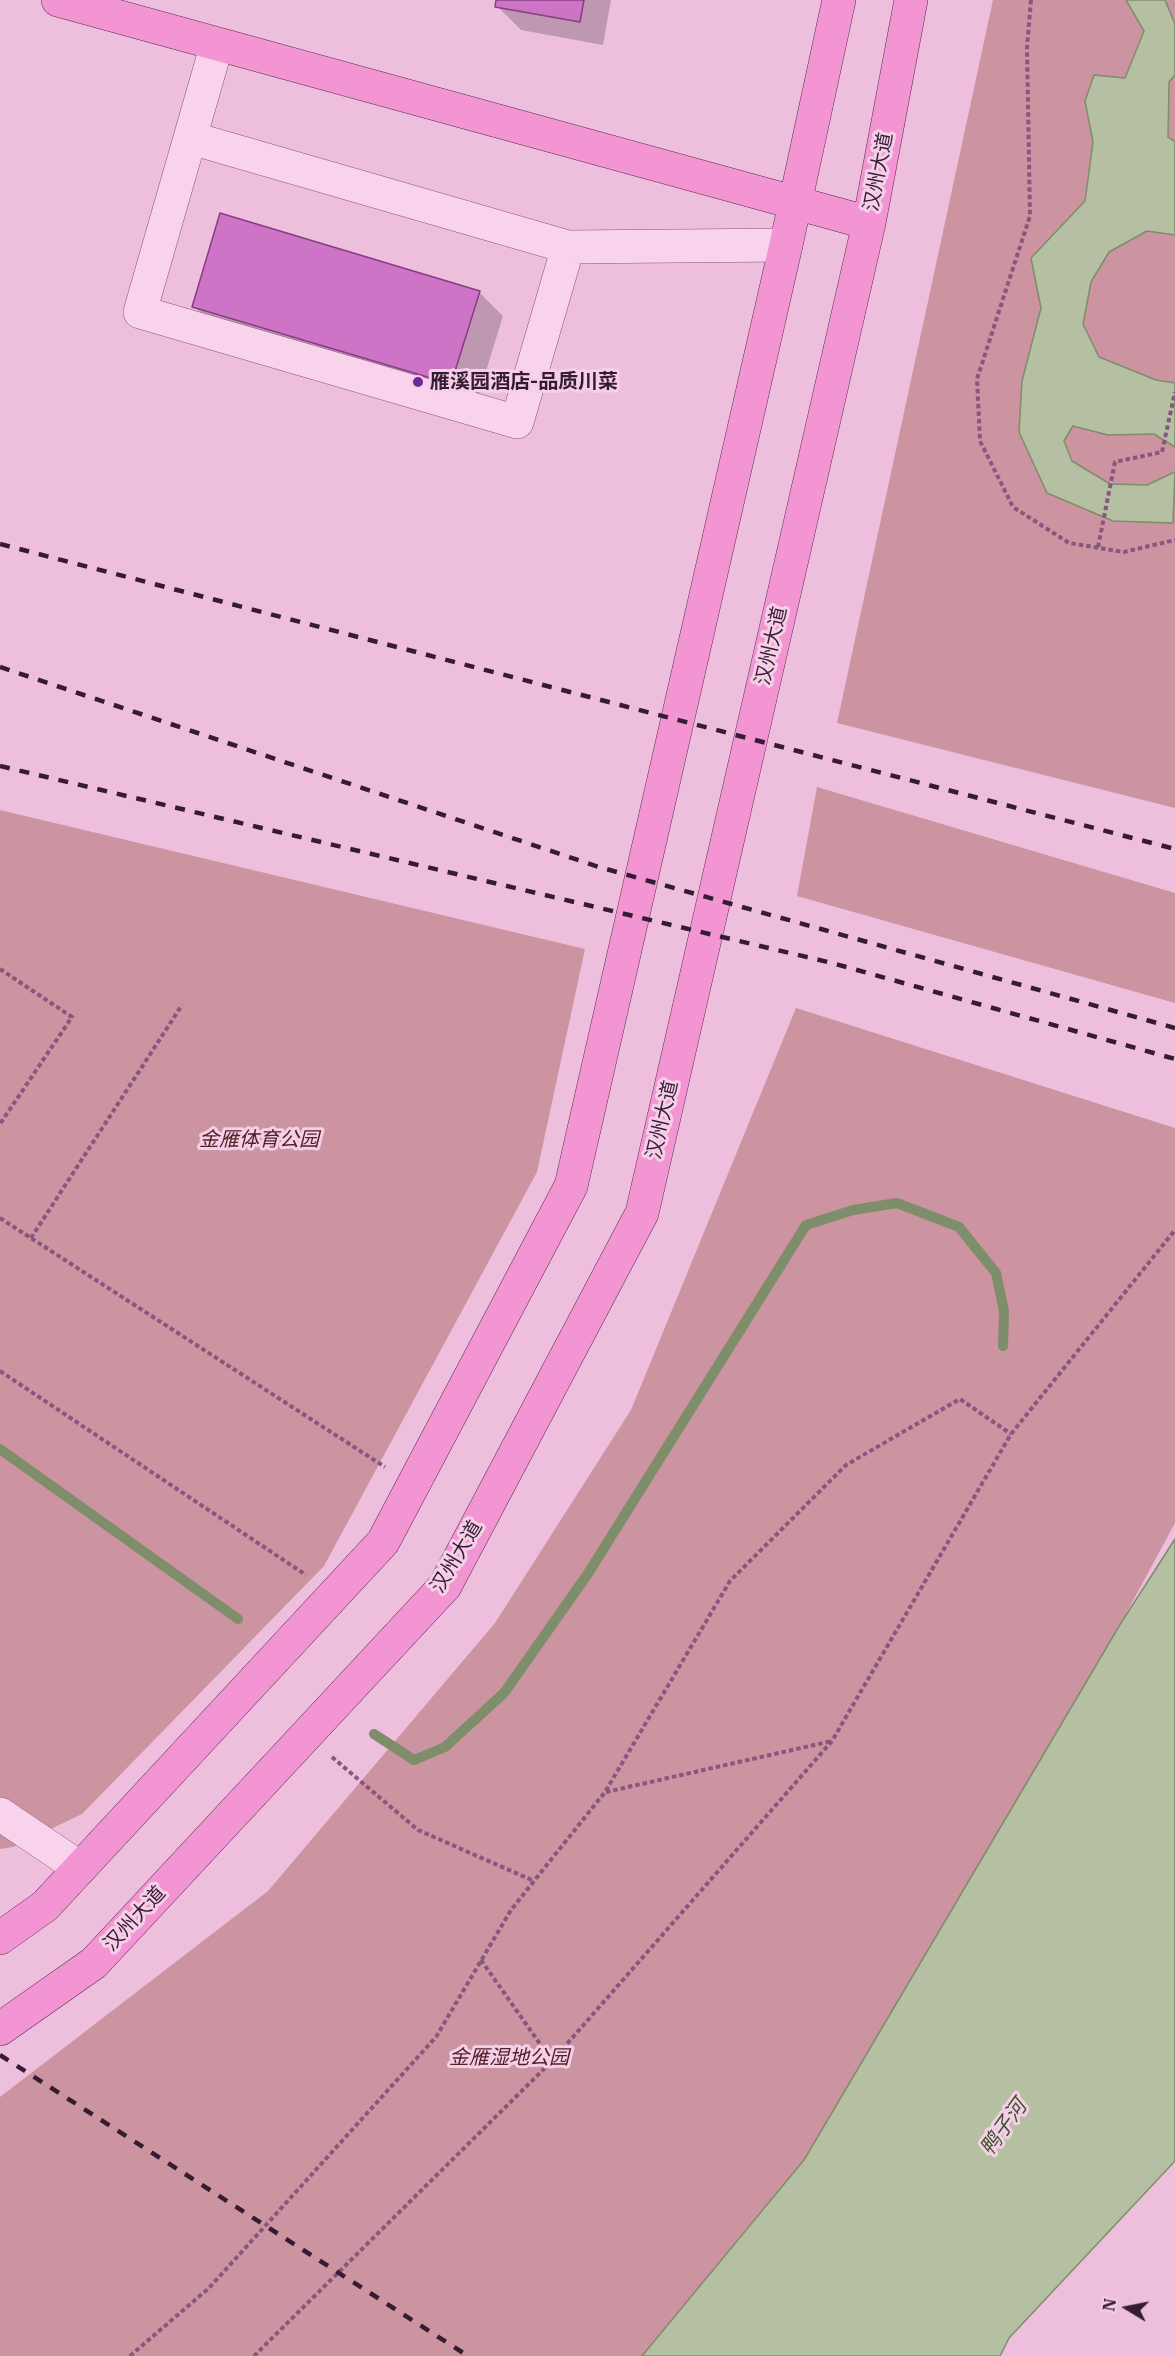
<!DOCTYPE html>
<html>
<head>
<meta charset="utf-8">
<style>
  body { margin:0 }
  #map { position:relative; width:1175px; height:2356px; overflow:hidden; background:#eebfdd; font-family:"IBM Plex Serif",serif }
  canvas { display:block }
  .north { position:absolute; left:1097px; top:2278px; width:60px; height:60px; -webkit-text-stroke:4px #f5cee7; paint-order:stroke; rotate:280deg; font-size:16px; font-weight:700; line-height:24px; text-align:center; color:#361c32 }
  .north::after { content:''; display:block; margin:auto; width:21px; height:27px; background:#361c32; clip-path:polygon(50% 0,100% 100%,50% 72%,0 100%) }
</style>
</head>
<body>
<div id="map">
<canvas width="1175" height="2356"></canvas>
<div class="north">N</div>
</div>
<script>
const c = document.querySelector('canvas').getContext('2d');
c.lineJoin = 'round';
function fill(path, color) {
  c.fillStyle = color;
  c.fill(path, 'evenodd');
}
function poly(rows) {
  const path = new Path2D();
  for (const r of rows) {
    path.moveTo(r[0], r[1]);
    for (let i = 2; i < r.length; i += 2) path.lineTo(r[i], r[i + 1]);
  }
  return path;
}
function strokePath(path, color, width, dash) {
  c.strokeStyle = color;
  c.lineWidth = width;
  c.lineCap = dash ? 'butt' : 'round';
  c.setLineDash(dash || []);
  c.stroke(path);
}
function label(font, color, halo, rows, align = 'center') {
  c.font = font + ' "IBM Plex Serif","Noto Sans SC",serif';
  c.lineWidth = 6;
  c.setLineDash([]);
  c.textBaseline = 'middle';
  c.strokeStyle = halo;
  c.fillStyle = color;
  for (const [text, x, y, turn = 0] of rows) {
    c.save();
    c.translate(x, y);
    c.rotate((+turn || 0) * Math.PI / 180);
    c.textAlign = isNaN(turn) ? turn : align;
    if (halo) c.strokeText(text, 0, 0);
    c.fillText(text, 0, 0);
    c.restore();
  }
}
fill(poly([
  [993,0,1175,0,1175,808,837,723],
  [817,787,1175,893,1175,1003,797,896],
  [0,810,585,949,537,1172,324,1566,82,1814,13,1847,0,1849],
  [796,1008,1175,1128,1175,1523,1121,1623,804,2160,642,2356,0,2356,0,2097,268,1891,495,1623,631,1410]
]), '#cc93a0');
const water = poly([
  [1126,0,1165,0,1175,24,1175,75,1169,82,1168,137,1175,142,1175,235,1147,231,1109,252,1091,282,1083,324,1099,357,1156,380,1175,383,1175,447,1154,434,1108,435,1073,426,1064,441,1072,461,1110,484,1147,485,1175,472,1173,523,1113,521,1047,493,1019,432,1022,381,1041,308,1031,258,1085,201,1093,142,1085,101,1094,75,1125,78,1144,31,1126,0],
  [1175,1539,1175,2161,1009,2338,1000,2356,642,2356,804,2160,1121,1623,1175,1539]
]);
fill(water, '#b5c0a2');
strokePath(water, '#7e8d6a', 1.5);
fill(poly([
  [498,0,611,0,603,45,521,30,497,6],
  [479,292,503,316,475,407,218,330,194,306]
]), '#0003');
strokePath(poly([
  [0,1449,238,1619],
  [374,1734,414,1760,445,1747,504,1693,587,1575,806,1225,853,1210,897,1203,959,1227,996,1273,1004,1311,1003,1346]
]), '#7e8d6a', 10);
const building = poly([
  [496,0,584,0,580,22,495,7,496,0],
  [220,213,480,291,451,384,192,307,220,213]
]);
fill(building, '#cd74c6');
strokePath(building, '#863d82', 1.5);
const minor = poly([
  [191,138,568,247,517,422,140,312,217,44],
  [568,247,786,245],
  [0,1814,80,1868]
]);
const major = poly([
  [58,0,869,223],
  [0,1938,45,1906,383,1542,571,1186,786,245,839,0],
  [0,2029,94,1963,445,1586,642,1213,869,223,911,0]
]);
strokePath(minor, '#87577d', 34);
strokePath(major, '#542c4f', 34);
strokePath(poly([
  [1031,0,1027,47,1030,216,977,379,980,441,1013,507,1069,543,1124,552,1175,540],
  [1098,547,1115,462,1162,452,1175,392],
  [0,969,72,1017,0,1124],
  [0,1218,385,1467],
  [31,1238,182,1005],
  [0,1371,306,1575],
  [332,1757,418,1830,534,1881],
  [606,1792,832,1741],
  [481,1960,552,2061],
  [130,2356,209,2288,436,2037,511,1910,605,1792,730,1581,846,1465,960,1399,1011,1434],
  [254,2356,552,2061,832,1741,1011,1434,1175,1230]
]), '#87577d', 4, [4.5, 3]);
strokePath(minor, '#f9d2eb', 33);
strokePath(major, '#f295d2', 33);
strokePath(poly([
  [0,544,1175,849],
  [0,667,599,867,1175,1028],
  [0,766,832,963,1175,1059],
  [0,2055,468,2356]
]), '#361c32', 4.5, [10, 10]);
for (const [x, y, r, color] of [
  [418,382,6,"#702796"]
]) {
  const dot = new Path2D();
  dot.arc(x, y, r, 0, 2 * Math.PI);
  c.fillStyle = color;
  c.fill(dot);
  strokePath(dot, '#f5cee7', 2);
}
label('20px', '#361c32', '#f5cee7', [
  ["汉州大道",879,172,-79],
  ["汉州大道",772,646,-77],
  ["汉州大道",663,1120,-77],
  ["汉州大道",457,1557,-59],
  ["汉州大道",135,1919,-47]
]);
label('bold 20px', '#361c32', '#f5cee7', [
  ["雁溪园酒店-品质川菜",430,382]
], 'left');
label('italic 20px', '#522226', '#f5cee7', [
  ["金雁体育公园",259,1140],
  ["金雁湿地公园",509,2058]
]);
label('italic 21px', '#3c562b', '#f5cee7', [
  ["鸭子河",1004,2128,-54]
]);
</script>
</body>
</html>
